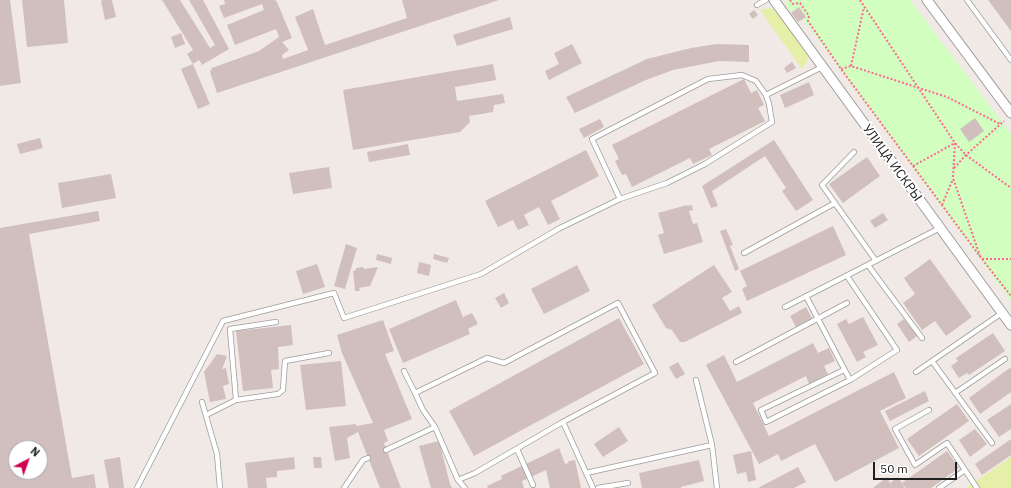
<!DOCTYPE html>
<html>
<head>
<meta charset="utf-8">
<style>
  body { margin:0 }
  #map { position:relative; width:1011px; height:488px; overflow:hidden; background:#f1e9e5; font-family:"IBM Plex Sans",sans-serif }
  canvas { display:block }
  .north { position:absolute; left:8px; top:440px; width:40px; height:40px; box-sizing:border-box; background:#fff; border:1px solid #a6a6a6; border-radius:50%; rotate:41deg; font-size:11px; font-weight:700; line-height:16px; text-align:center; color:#202020 }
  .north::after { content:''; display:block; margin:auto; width:14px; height:18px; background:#cf004f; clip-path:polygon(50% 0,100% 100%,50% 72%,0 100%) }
  .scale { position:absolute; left:873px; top:462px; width:84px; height:18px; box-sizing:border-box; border:2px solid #202020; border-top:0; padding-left:5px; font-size:12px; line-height:14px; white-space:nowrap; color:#202020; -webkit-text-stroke:3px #fff; paint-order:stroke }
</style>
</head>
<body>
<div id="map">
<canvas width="1011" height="488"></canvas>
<div class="north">N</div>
<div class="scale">50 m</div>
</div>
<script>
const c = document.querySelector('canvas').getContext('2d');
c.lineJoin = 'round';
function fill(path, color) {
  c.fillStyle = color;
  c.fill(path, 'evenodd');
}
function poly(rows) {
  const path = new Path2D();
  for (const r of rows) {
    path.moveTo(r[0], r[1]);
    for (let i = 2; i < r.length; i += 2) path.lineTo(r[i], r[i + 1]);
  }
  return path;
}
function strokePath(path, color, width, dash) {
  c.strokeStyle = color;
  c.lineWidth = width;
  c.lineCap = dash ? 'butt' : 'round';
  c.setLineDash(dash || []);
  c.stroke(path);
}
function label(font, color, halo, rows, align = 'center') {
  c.font = font + ' "IBM Plex Sans",sans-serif';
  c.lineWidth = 4;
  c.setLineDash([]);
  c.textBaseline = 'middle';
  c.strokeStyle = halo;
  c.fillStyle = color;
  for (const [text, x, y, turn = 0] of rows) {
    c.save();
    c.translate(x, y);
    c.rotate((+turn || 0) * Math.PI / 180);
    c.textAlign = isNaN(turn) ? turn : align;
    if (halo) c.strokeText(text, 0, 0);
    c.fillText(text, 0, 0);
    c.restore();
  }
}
fill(poly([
  [770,8,775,10,780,14,807,51,808,60,802,69,760,10],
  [1011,457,1011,488,966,488,973,483]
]), '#e6efa8');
fill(poly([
  [787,0,910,0,1011,134,1011,301,803,19,806,17,799,7,791,12,786,5]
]), '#d2fec0');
fill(poly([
  [0,0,10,0,21,83,0,86],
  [22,0,64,0,68,43,27,47],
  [103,0,112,0,116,17,105,20,101,1],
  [162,0,180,0,210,48,215,45,189,0,203,0,229,49,202,65,199,60,193,64,187,54,193,50],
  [224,0,275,0,277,2,292,38,282,42,289,50,282,55,283,59,308,50,295,17,313,9,325,45,407,18,402,0,499,0,217,93,210,72,212,68,259,51,279,37,276,29,235,45,227,25,264,10,262,4,224,18,219,6,225,4],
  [988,0,1011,0,1011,31],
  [799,7,806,17,798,22,791,13],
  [754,10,758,15,753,19,749,14],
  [510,17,513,29,457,46,453,35],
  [181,33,185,44,175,48,171,37],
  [572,44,582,63,549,80,545,71,559,64,554,53],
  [717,44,749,45,749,62,719,61,673,70,646,80,575,113,566,97,647,59,691,48],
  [792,62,796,68,787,73,784,68],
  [193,64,210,104,198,109,181,69],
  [493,64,496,80,455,87,457,101,503,94,505,103,494,105,493,112,469,116,470,122,460,132,353,150,343,90],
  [744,79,751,93,757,90,764,105,758,108,765,121,709,149,712,155,693,164,690,158,632,187,626,174,622,175,615,161,619,159,612,145],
  [809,82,814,95,785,108,780,95],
  [975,118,984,131,969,142,960,129],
  [600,119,604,127,584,138,579,129],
  [40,138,43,148,20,154,17,144],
  [774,140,813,200,796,211,782,191,786,188,765,156,712,191,718,206,711,208,702,186],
  [408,144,410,155,369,162,367,152],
  [586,150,599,176,551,201,560,219,548,225,539,207,524,215,529,225,518,230,513,220,498,227,485,201],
  [867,157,880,176,843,203,829,184],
  [329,167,332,188,293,194,289,173],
  [111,174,116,198,62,208,58,183],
  [687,205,687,206,692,205,693,210,689,211,693,224,697,223,703,242,664,254,658,235,664,233,658,213],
  [98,211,100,221,29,234,72,478,94,474,96,488,0,488,0,228],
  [16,448,40,448,40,472,16,472],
  [883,213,888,220,875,228,870,221],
  [833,226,846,255,747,301,742,289,747,286,740,271],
  [726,229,733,245,730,246,739,269,735,271,720,231],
  [346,244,357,248,345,289,334,286],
  [377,254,392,258,391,264,376,260],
  [434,254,449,258,447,263,433,259],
  [930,259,972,317,946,336,935,321,922,330,903,303,915,294,904,278],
  [419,262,431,265,429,276,417,273],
  [317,264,325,287,303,294,296,271],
  [577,265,590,291,544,314,531,289],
  [714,265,732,292,722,298,730,311,739,306,742,313,685,342,680,342,672,330,666,328,652,305],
  [363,267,364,269,378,267,370,286,359,288,360,291,355,291,353,271,356,270,356,268],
  [504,293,509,303,501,308,495,298],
  [456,300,463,317,472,313,478,324,468,329,470,334,403,363,389,329],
  [806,307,812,318,796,327,790,316],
  [863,317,878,345,863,352,866,357,857,362,837,324,846,319,849,324],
  [619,318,644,364,474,456,449,411],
  [904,319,917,336,909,342,897,324],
  [383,320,394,351,385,354,412,419,384,430,388,441,384,443,401,488,380,488,358,432,347,438,350,458,335,461,329,427,356,424,356,426,373,423,342,353,337,335],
  [291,325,293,345,278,347,279,369,271,370,273,388,243,391,236,331],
  [993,333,1005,351,969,375,967,373,959,378,951,366,958,361,956,358],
  [813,343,818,353,829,348,835,361,824,366,828,374,809,384,806,376,753,403,769,436,894,372,906,398,880,411,899,448,835,482,815,444,781,461,778,454,759,464,706,365,724,355,737,382],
  [217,354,227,356,222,369,226,368,229,384,223,386,226,399,210,402,204,372],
  [341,361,346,406,306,410,300,365],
  [678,362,685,374,676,379,669,367],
  [1011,367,1011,392,980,414,969,398],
  [925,391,929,401,890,421,885,411],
  [957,404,969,421,919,456,907,439],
  [1011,404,1011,429,999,437,987,420],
  [619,427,628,441,603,457,594,444],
  [975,429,987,444,970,457,959,440],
  [1011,439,1011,455,982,475,975,464],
  [439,441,450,484,452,488,431,488,419,446],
  [559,448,565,464,568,463,569,461,575,460,581,488,550,488,546,470,522,481,524,488,488,488,487,486,502,479,501,476],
  [751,451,756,480,748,482,746,472,737,474,733,455],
  [947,451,959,468,931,488,906,488,902,483],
  [120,457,124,488,109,488,104,460],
  [294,457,295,469,277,471,277,477,266,478,267,488,248,488,245,463],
  [313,457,321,457,322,468,314,468],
  [699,460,704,481,681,487,681,488,642,488,639,473],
  [798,467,806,482,794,488,758,488],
  [887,477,890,483,898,477,905,488,873,488]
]), '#d1bfbe');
const lane = poly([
  [967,0,1011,60],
  [757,5,766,0],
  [854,152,822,185,876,261],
  [620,199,592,139,708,79,742,75,756,81,766,95],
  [744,253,835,203],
  [868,265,922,338],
  [806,296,850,380,897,350,847,276],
  [785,307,940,228],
  [932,361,992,443],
  [736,362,847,303],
  [844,370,761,410,766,422,850,380],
  [404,371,415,393],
  [916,372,1002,313],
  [955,393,1005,359],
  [236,400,278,394,283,390,285,361,329,353],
  [202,402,217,454,220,488],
  [929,410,895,429,915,465,947,443,965,470],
  [206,415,236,400,230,329,276,322],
  [563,422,593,488],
  [712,445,717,488],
  [517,449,533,485],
  [386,450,435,427,423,410,415,393,487,358,504,363,618,303,655,373,561,423,475,473,458,480,435,427],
  [586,473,712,445,696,380],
  [458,480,465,488],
  [137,488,223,321,334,293,344,318,481,274,560,228,620,199,667,183,705,164,772,122,769,104,766,95,822,67],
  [344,488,363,460,368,458],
  [598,488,628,483],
  [939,488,965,470,977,488]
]);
const street = poly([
  [774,0,1011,325],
  [927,0,1011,113]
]);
strokePath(lane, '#9d9d9d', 6);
strokePath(street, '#9d9d9d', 11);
strokePath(poly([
  [790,0,793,4,800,3,809,16,808,21,841,69,982,259,1011,296],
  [860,0,955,143,966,155,1011,188],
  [851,66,864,7],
  [841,69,851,66,947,97,1000,124],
  [913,166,955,143,953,178,980,256],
  [954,168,966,155,1004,121],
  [942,205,953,179],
  [982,259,1011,259]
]), '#ff6892', 2, [2, 2]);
strokePath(lane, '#fff', 4.5);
strokePath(street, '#fff', 9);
label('13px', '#202020', '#fff', [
  ["УЛИЦА ИСКРЫ",892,163,54]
]);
</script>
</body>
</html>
